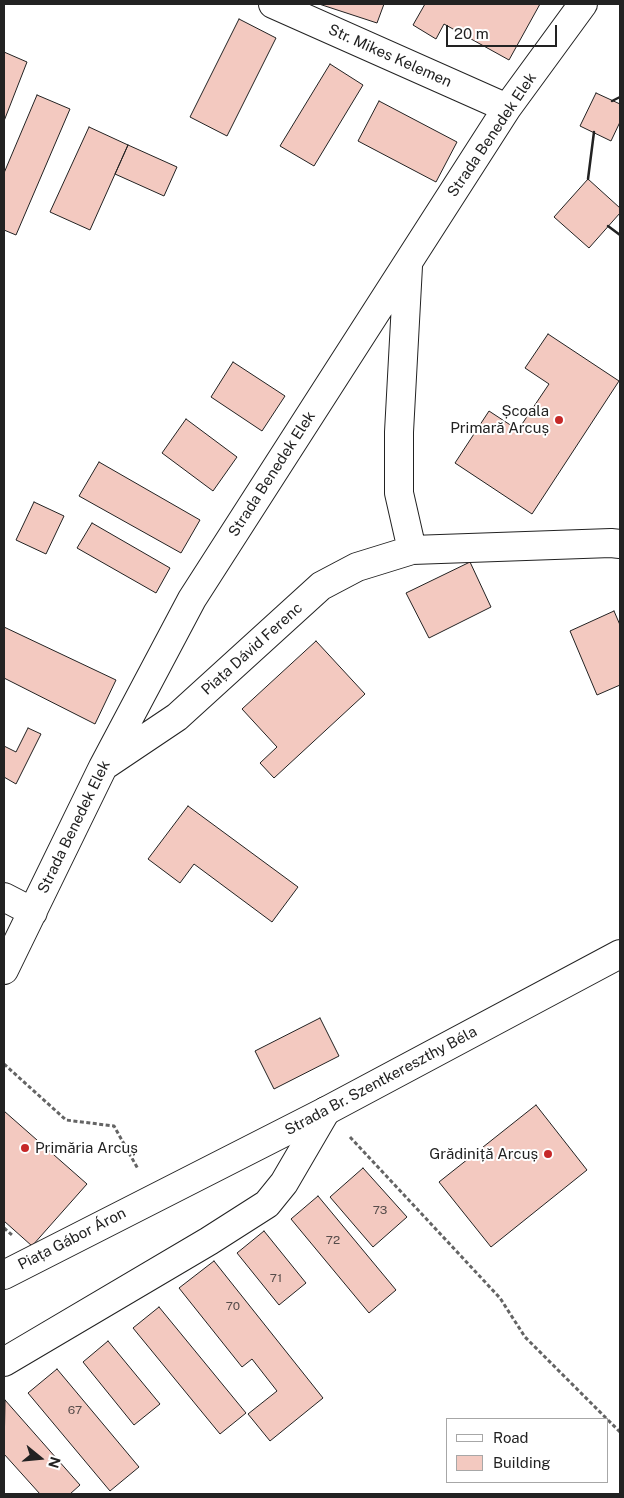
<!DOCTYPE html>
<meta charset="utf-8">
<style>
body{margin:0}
#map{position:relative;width:624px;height:1498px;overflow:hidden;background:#fff;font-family:"Public Sans",sans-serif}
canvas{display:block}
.frame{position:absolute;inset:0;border:5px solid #222;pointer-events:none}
.legend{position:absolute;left:446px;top:1418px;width:162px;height:65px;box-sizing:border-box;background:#fff;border:1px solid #a7a7a7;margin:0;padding:6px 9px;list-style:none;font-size:15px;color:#222}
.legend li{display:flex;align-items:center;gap:10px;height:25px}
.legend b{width:25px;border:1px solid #a7a7a7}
.north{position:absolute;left:15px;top:1433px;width:50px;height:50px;-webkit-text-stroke:4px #fff;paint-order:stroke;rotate:107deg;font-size:14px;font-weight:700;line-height:20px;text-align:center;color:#222}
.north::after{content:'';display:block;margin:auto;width:18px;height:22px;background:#222;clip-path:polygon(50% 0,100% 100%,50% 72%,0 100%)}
.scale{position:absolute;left:446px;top:25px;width:111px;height:22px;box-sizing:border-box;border:2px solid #222;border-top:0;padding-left:6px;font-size:15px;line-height:18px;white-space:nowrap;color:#222;-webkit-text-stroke:4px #fff;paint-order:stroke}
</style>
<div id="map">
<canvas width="624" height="1498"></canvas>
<div class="frame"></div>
<ul class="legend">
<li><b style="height:6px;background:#fff"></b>Road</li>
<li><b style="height:14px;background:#f3c9c0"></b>Building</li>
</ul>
<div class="north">N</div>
<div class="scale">20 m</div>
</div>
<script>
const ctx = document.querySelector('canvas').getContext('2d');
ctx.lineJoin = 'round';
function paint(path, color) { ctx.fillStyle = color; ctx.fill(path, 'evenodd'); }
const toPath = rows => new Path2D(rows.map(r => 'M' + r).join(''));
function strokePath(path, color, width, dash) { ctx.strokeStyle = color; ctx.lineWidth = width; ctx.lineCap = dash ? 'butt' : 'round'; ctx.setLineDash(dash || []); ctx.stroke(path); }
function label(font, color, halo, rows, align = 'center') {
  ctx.font = font + ' "Public Sans",sans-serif'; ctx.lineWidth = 4; ctx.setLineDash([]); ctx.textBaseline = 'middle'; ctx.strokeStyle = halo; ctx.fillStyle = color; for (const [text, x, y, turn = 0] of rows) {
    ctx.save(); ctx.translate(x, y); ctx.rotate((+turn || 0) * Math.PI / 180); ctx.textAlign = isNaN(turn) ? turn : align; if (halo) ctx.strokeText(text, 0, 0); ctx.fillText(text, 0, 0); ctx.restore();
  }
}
const building = toPath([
 [319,4,384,4,377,23,319,4],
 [425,4,540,4,509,60,444,24,436,39,413,25,425,4],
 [239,19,276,38,227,136,190,117,239,19],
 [4,52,27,62,4,121,4,52],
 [330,64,363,85,314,166,280,146,330,64],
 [596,93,620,104,620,122,611,141,580,126,596,93],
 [37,95,70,109,16,235,4,230,4,173,37,95],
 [379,101,457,142,436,182,358,141,379,101],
 [89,127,128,145,90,230,50,212,89,127],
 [128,145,177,167,164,196,115,174,128,145],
 [588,179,620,208,620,213,589,248,554,217,588,179],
 [548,334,619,381,532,514,455,463,489,411,518,430,549,384,525,368,548,334],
 [233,362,285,396,262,431,211,397,233,362],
 [186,419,237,457,213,491,162,453,186,419],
 [99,462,200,520,181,553,79,496,99,462],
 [34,502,64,516,46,554,16,540,34,502],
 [92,523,170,568,156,593,77,548,92,523],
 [470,562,491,607,429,638,406,593,470,562],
 [614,611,620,625,620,685,597,695,570,631,614,611],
 [4,627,116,680,95,724,4,678,4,627],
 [316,641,365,694,274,778,260,763,277,747,242,709,316,641],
 [28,728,41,734,16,784,4,777,4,746,16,752,28,728],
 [188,806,298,887,272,922,194,864,180,883,148,859,188,806],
 [320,1018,339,1056,274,1089,255,1051,320,1018],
 [536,1105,587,1170,491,1247,439,1182,536,1105],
 [4,1111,87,1184,32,1246,4,1221,4,1111],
 [363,1168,407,1217,373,1247,330,1197,363,1168],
 [318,1196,396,1290,369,1313,291,1219,318,1196],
 [264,1231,306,1283,279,1305,237,1253,264,1231],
 [214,1261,323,1398,270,1441,248,1414,277,1391,252,1359,242,1367,179,1288,214,1261],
 [159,1307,246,1413,220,1434,133,1328,159,1307],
 [108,1341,160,1404,134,1425,83,1362,108,1341],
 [57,1369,139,1467,110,1491,28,1393,57,1369],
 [5,1400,80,1485,70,1494,40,1494,4,1454,5,1400]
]);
paint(building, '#f3c9c0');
strokePath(building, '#222', 1);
const street = toPath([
 [273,4,507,108],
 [408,266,399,432,399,493,412,550],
 [107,764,177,717,321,586,357,567,412,550,611,543,620,544],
 [4,897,33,912],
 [4,970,103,767,192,599,507,108,583,4],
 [4,1362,209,1241,267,1204,284,1183,326,1111]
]);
const secondary = toPath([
 [4,1275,326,1111,620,954]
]);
strokePath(street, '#222', 30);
strokePath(secondary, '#222', 30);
strokePath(toPath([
 [4,1064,66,1120,114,1126,138,1169],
 [350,1137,500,1298,525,1337,607,1419],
 [4,1228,12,1235],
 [608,1420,620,1432]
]), '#646464', 3, [4, 2.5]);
strokePath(street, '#fff', 28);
strokePath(secondary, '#fff', 28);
strokePath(toPath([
 [612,101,620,97],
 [588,179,594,132],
 [608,226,620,235]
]), '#222', 2.5);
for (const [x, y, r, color] of [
 [559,420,5,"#c62828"],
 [25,1148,5,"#c62828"],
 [548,1154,5,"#c62828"]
]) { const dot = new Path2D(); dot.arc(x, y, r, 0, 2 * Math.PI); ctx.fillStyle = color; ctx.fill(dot); strokePath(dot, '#fff', 2); }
label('12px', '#564c4a', null, [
 ["73",380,1210],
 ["72",333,1240],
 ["71",276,1278],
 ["70",233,1306],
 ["67",75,1410]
]);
label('15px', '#222', '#fff', [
 ["Str. Mikes Kelemen",390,56,24],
 ["Strada Benedek Elek",492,135,-56],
 ["Strada Benedek Elek",272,474,-57],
 ["Piața Dávid Ferenc",252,649,-42],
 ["Strada Benedek Elek",74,827,-64],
 ["Strada Br. Szentkereszthy Béla",381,1081,-28],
 ["Piața Gábor Áron",72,1239,-27]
]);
label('15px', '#222', '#fff', [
 ["Școala",549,411],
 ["Primară Arcuș",549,428],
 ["Primăria Arcuș",35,1148,"left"],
 ["Grădiniță Arcuș",538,1154]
], 'right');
</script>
